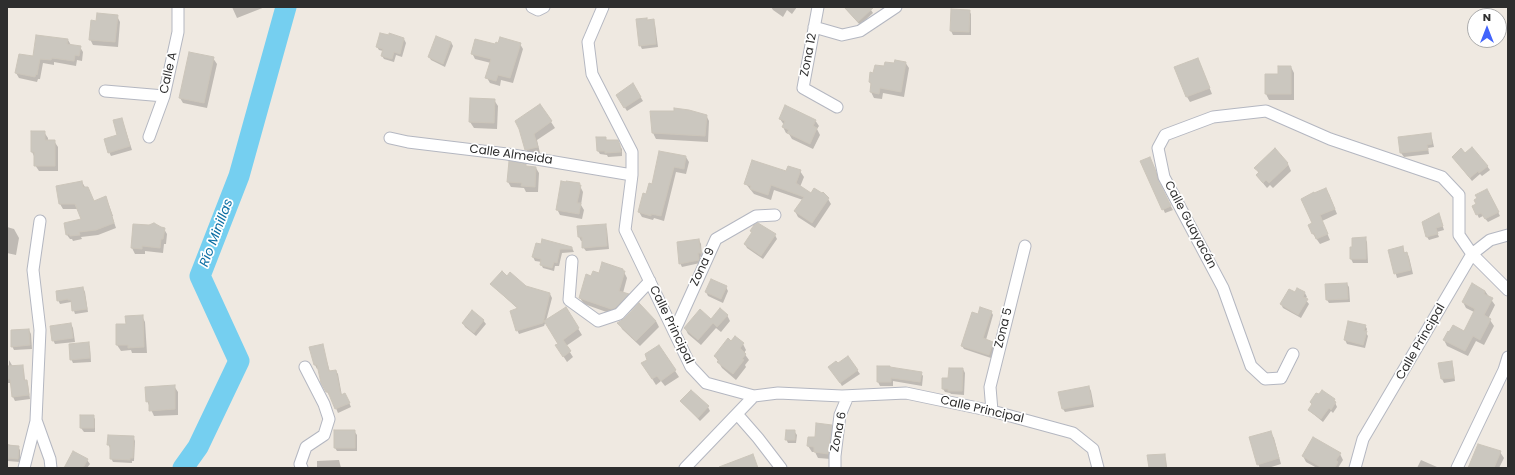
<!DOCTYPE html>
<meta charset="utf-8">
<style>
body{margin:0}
#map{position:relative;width:1515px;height:475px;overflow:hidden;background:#efe9e1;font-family:Poppins,sans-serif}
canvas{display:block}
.frame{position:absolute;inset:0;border:8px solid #2e2e2e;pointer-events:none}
.north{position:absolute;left:1467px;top:8px;width:40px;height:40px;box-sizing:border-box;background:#fff;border:1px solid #ababab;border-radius:50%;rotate:0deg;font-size:11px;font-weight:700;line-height:16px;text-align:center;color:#2e2e2e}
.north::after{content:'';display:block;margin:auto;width:14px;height:18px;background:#4264fb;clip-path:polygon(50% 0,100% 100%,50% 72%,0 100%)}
</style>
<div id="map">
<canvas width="1515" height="475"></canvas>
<div class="frame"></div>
<div class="north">N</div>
</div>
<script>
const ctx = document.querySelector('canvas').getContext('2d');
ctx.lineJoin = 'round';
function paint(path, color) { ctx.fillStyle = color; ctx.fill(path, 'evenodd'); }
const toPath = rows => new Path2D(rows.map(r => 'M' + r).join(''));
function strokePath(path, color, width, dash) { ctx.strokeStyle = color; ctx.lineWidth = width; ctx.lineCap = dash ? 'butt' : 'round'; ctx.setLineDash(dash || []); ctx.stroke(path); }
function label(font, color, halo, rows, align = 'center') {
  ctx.font = font + ' Poppins,sans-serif'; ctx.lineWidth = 3.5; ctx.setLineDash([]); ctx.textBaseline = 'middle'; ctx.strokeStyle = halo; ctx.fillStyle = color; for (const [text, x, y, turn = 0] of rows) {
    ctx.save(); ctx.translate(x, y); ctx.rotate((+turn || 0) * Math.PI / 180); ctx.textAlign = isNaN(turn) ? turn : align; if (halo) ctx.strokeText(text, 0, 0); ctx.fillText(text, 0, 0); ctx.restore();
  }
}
paint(toPath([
 [232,7,265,7,237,18],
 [771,7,797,7,792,14,787,10,783,17,773,10],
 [844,7,869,7,873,13,860,25],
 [969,11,971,14,971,35,953,35,951,31],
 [117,16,120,22,118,47,93,45,90,39,97,22],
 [653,20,655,24,658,47,642,49,640,45,647,21],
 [404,39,406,43,402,57,396,55,394,62,384,59,382,56,383,51,379,50,377,47],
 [68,40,71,45,80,47,83,52,82,61,77,60,76,66,54,62,54,65,43,63,40,79,38,79,37,82,19,78,16,73,34,58],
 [451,42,453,46,445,67,431,60,429,57],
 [520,44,523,49,513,83,501,80,500,86,490,83,487,78,491,63,475,59,472,53,496,45],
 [213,58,217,64,207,108,183,103,180,98],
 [1198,59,1212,94,1190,102,1187,97],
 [905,62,909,68,904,97,883,93,882,99,874,98,871,92,872,86,870,82,874,74,885,67],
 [1291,67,1294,73,1294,100,1269,100,1266,94,1279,75],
 [633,85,643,101,627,111,617,95],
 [494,100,498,106,497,129,474,128,470,122],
 [540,105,555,128,537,140,540,153,529,155,526,149],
 [706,115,709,121,708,142,656,139,653,133],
 [122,119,132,150,111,156,109,152,118,136],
 [780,119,815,120,819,126,817,129,820,135,813,149,792,139,789,134,786,133,783,127,784,125],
 [32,132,44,132,48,138,48,141,54,141,58,147,58,171,39,171,35,165,35,158,32,152],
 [1430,134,1432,138,1434,147,1428,148,1429,154,1404,157,1401,153,1400,138],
 [605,138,607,141,617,141,622,149,622,156,608,157,607,155,600,154,598,151],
 [1275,150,1288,164,1291,171,1273,188,1270,185,1267,188,1257,176,1259,174,1256,168],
 [1465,154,1487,166,1490,170,1482,176,1480,174,1472,181,1455,160],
 [686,157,689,162,686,174,676,172,664,221,654,218,653,220,642,217,639,212,652,185],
 [1141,161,1151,161,1157,174,1159,185,1173,210,1165,213],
 [527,167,536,168,539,173,538,192,526,192,524,188,511,187,508,182],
 [800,171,804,177,800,187,811,195,828,199,831,204,815,228,798,217,795,211,803,200,774,190,771,200,754,194,746,184,786,172],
 [82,182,94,202,106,197,113,216,112,216,116,228,98,235,81,237,82,239,73,241,72,239,70,239,67,235,65,224,82,220,78,209,63,209,60,204],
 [579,184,583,192,581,205,584,210,582,219,560,215,557,209],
 [1314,194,1329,194,1337,214,1322,221,1330,240,1320,244,1313,234],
 [1489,194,1500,216,1488,222,1483,216,1479,218,1477,214],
 [1439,215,1444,230,1437,232,1439,237,1429,240,1427,237],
 [605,225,607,229,609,249,586,251,583,247,583,241,581,241,579,237,578,227],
 [7,227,14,229,19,238,16,255,7,253],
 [164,229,167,234,166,244,164,244,163,253,145,251,145,254,135,254,132,248],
 [775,235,777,239,763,259,747,248,745,244],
 [1365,238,1367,242,1368,263,1353,263,1351,259,1351,248],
 [699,240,701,244,702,256,700,257,700,263,682,267,680,263],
 [536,244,572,248,574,252,562,253,559,266,555,266,554,271,543,268,541,264,542,262,535,261,533,257],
 [1402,248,1405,253,1407,253,1409,257,1413,274,1397,278,1389,251],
 [623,270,627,278,623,293,628,294,631,300,615,315,584,304,580,298,592,277],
 [507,277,525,287,550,294,552,298,546,321,566,309,582,335,566,346,573,357,567,362,560,351,559,344,546,321,544,326,519,334,517,330,518,309,494,287,491,284],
 [1347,284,1349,287,1350,302,1329,303,1327,300],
 [1472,285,1485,291,1495,305,1488,319,1490,320,1494,326,1484,345,1476,341,1468,356,1447,346,1444,340,1464,332,1474,312,1466,308,1463,302],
 [726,287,728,291,723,303,708,296,706,292],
 [83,288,85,292,88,312,75,314,71,302,60,304,58,300],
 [1295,293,1305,293,1307,297,1305,299,1309,304,1301,318,1283,308,1281,304],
 [991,311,993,315,986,340,992,342,995,346,991,358,964,349,962,346,979,315],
 [727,315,730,321,721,332,716,328,701,345,688,334,685,328],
 [142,316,145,322,147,353,132,353,131,350,121,351,117,345,127,325],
 [483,320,486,324,476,336,465,327,463,323],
 [656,321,659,327,640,346,622,329,619,323],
 [71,324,73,328,75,342,55,344,53,340],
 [1365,325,1367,329,1366,333,1368,336,1365,348,1347,344,1345,340],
 [29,330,31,334,32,349,14,350,12,346],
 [731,342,743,344,746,350,744,353,749,360,745,365,746,367,736,380,722,368,715,356],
 [88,343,90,347,91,362,73,363,71,359],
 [322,345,330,372,336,371,338,374,342,396,347,398,351,407,338,413,330,395,329,395,322,383,319,368,317,369,315,365,311,348],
 [659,346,679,377,665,386,661,381,656,385,646,369],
 [9,360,13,367,22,366,24,370,25,381,26,381,28,385,30,399,15,401,13,397,11,383,8,383,7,380,7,367,9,367],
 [1451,362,1453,366,1455,381,1444,383,1442,379],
 [838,365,857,370,860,374,842,386,832,370],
 [878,367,921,373,923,376,922,386,893,381,893,386,880,386,878,382],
 [963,369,965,373,964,395,951,394,950,393,945,392,943,389,949,379],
 [174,386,178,392,178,415,154,416,147,401],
 [1089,387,1091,391,1094,407,1065,412,1063,409],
 [1319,396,1334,400,1337,407,1333,413,1331,411,1323,422,1312,413,1309,410],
 [681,401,708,407,710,411,700,421],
 [81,416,93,416,95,419,95,432,84,432,81,428],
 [831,426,834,431,831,459,818,458,815,452,812,452,808,446],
 [354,431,357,435,357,451,337,451,335,448],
 [794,431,797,435,796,443,788,443,786,439],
 [1270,432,1274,438,1281,464,1268,468,1260,468,1258,464],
 [133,437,135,441,134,461,132,461,132,463,113,462,111,458,110,448,108,444],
 [7,444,18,447,20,450,20,462,7,461],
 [1500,452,1504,458,1499,468,1469,468],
 [1340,454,1343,460,1338,468,1317,468,1306,462,1303,456],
 [1164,455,1166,459,1167,468,1149,468],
 [87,460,90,464,87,468,65,468],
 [339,460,341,468,317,468,317,461],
 [1421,460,1437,467,1437,468,1417,468]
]), '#0003');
strokePath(toPath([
 [183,468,198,447,239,361,200,276,239,176,286,7]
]), '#75cff0', 21);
const building = toPath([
 [844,7,874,7,858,22,844,7],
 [951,9,970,10,969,32,950,31,951,9],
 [97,13,118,15,115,42,89,40,91,20,96,21,97,13],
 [647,18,647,20,654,19,656,44,639,46,636,19,647,18],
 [380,33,389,35,389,33,404,38,400,54,394,52,392,59,381,56,383,49,376,47,380,33],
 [36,35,68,39,67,44,81,46,79,56,75,55,74,61,52,58,51,60,40,59,37,75,36,74,35,77,15,73,19,54,33,56,36,35],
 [436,36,451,42,443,64,428,57,436,36],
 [500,37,521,43,510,78,498,75,496,81,485,78,491,59,471,54,475,39,495,44,496,42,498,43,500,37],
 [189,52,214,57,204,103,179,98,189,52],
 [1198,58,1210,88,1186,97,1174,67,1198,58],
 [895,60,906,62,901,92,880,88,879,94,870,92,871,83,869,82,870,72,873,73,875,65,884,66,885,62,894,63,895,60],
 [1278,66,1291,66,1291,94,1265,94,1265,74,1278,74,1278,66],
 [633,83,641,97,624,108,616,95,633,83],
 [470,98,495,99,494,123,469,122,470,98],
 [540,104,552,121,534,134,538,147,525,150,519,129,515,121,540,104],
 [785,105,816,120,813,126,817,128,810,144,787,133,789,130,782,127,785,121,779,119,785,105],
 [674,108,689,110,707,115,705,136,652,133,650,111,674,111,674,108],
 [122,118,130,146,108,153,104,139,117,135,113,120,122,118],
 [31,131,45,131,45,140,55,140,55,166,34,166,34,152,31,152,31,131],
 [1431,133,1432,144,1427,145,1428,150,1400,153,1398,137,1431,133],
 [596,137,606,137,606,140,618,140,620,145,621,152,605,153,605,151,597,151,596,137],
 [1472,147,1488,166,1479,173,1478,171,1470,178,1452,157,1461,148,1465,153,1472,147],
 [1275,148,1288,163,1287,164,1288,165,1269,183,1266,180,1263,183,1256,175,1259,172,1254,168,1275,148],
 [659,151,686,156,684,169,674,167,661,216,651,214,651,216,638,212,643,193,646,194,649,183,652,184,659,151],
 [1150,157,1155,169,1158,180,1171,206,1162,210,1140,161,1150,157],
 [752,160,786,171,788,166,801,170,796,183,811,193,814,188,822,193,823,192,829,198,812,223,794,211,804,197,771,185,768,195,750,189,751,186,744,184,752,160],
 [509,161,526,164,526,166,536,167,535,187,521,186,522,183,507,182,509,161],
 [82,181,83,187,88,187,94,201,106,196,114,223,96,230,79,232,80,235,70,236,69,234,66,235,64,223,81,219,75,204,59,204,56,186,82,181],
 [561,181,566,182,566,181,580,183,579,185,581,185,577,203,581,203,579,214,556,210,561,181],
 [1326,188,1335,209,1320,215,1328,234,1316,239,1314,233,1312,234,1308,225,1312,223,1301,199,1314,192,1314,193,1326,188],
 [1487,189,1499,212,1485,219,1481,213,1476,215,1472,206,1476,204,1474,200,1477,198,1475,195,1487,189],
 [1439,213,1443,226,1436,228,1438,234,1426,237,1422,222,1439,213],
 [154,223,161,227,165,228,163,239,161,239,160,248,142,246,142,249,131,248,133,224,149,225,154,223],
 [758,223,776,234,761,256,744,244,752,232,750,231,754,225,758,223],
 [606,224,607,246,582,248,582,237,578,237,577,226,606,224],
 [1366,237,1366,259,1350,259,1350,247,1352,247,1352,238,1366,237],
 [542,239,572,247,572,249,560,249,557,263,554,262,552,268,540,265,541,259,532,257,536,243,541,244,542,239],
 [699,239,701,253,698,253,699,260,679,264,677,242,699,239],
 [1403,246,1404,253,1407,252,1411,270,1394,274,1388,250,1403,246],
 [602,262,623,269,623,271,625,271,619,291,629,294,615,308,611,309,579,298,586,274,591,276,593,271,599,273,602,262],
 [502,271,507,276,510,272,526,286,550,293,543,323,516,331,510,311,518,308,490,284,502,271],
 [711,279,727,286,721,299,705,292,711,279],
 [1347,283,1348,299,1326,300,1325,284,1347,283],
 [1472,283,1485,291,1484,294,1493,298,1484,315,1491,319,1480,340,1473,336,1465,351,1443,340,1448,331,1449,332,1453,325,1464,331,1475,309,1462,302,1472,283],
 [83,287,87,309,72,311,71,300,68,300,68,299,57,301,56,291,83,287],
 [1297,288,1305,292,1303,297,1308,299,1298,315,1280,304,1289,289,1295,292,1297,288],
 [639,303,656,321,636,341,617,323,624,319,639,303],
 [566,307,579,328,563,340,571,351,563,357,555,345,558,344,544,321,566,307],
 [980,307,992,311,983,338,993,342,989,355,961,346,972,312,978,314,980,307],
 [720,308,728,315,717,327,713,323,698,340,684,328,700,309,711,319,720,308],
 [472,310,484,320,474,333,462,323,472,310],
 [143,315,144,347,128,348,128,345,116,345,116,324,126,324,125,316,143,315],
 [1348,321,1366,325,1364,331,1367,331,1363,345,1344,340,1348,321],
 [71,323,73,338,52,341,50,326,71,323],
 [29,329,30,345,11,347,11,330,29,329],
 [735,336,744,343,740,348,746,354,742,359,744,360,733,374,717,362,719,360,714,356,728,338,731,341,735,336],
 [89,342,90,358,70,360,69,344,89,342],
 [323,344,329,371,336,370,341,395,345,393,350,403,335,409,328,392,326,392,321,383,317,365,314,365,309,347,323,344],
 [659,345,676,370,661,381,657,376,652,379,641,363,647,360,645,354,659,345],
 [848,356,858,370,840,383,828,367,836,361,838,363,848,356],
 [1452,361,1454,378,1441,379,1438,363,1452,361],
 [23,365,24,380,27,380,29,395,12,397,10,379,7,379,7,366,23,365],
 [877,366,890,366,890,367,922,372,920,382,891,378,891,382,877,382,877,366],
 [949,368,963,368,962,391,948,391,948,389,942,389,942,378,948,378,949,368],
 [175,385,175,409,149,411,149,401,146,402,145,387,175,385],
 [1089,386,1092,404,1062,409,1058,392,1089,386],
 [691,390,709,406,698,418,680,401,691,390],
 [1322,390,1335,399,1334,401,1336,402,1331,410,1329,408,1321,419,1308,410,1312,404,1310,402,1316,393,1319,394,1322,390],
 [80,415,94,415,94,428,80,428,80,415],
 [816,423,832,425,828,454,814,452,814,447,807,446,808,437,815,437,816,423],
 [334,430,355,430,355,448,334,448,334,430],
 [786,430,795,430,795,440,785,440,786,430],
 [1271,431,1279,458,1257,465,1249,437,1271,431],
 [108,435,134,436,133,458,130,458,130,460,110,459,110,445,107,445,108,435],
 [1313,437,1341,453,1336,460,1338,462,1335,468,1322,468,1302,456,1313,437],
 [1478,444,1501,451,1494,468,1468,468,1478,444],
 [7,445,19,446,18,459,7,458,7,445],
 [73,451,88,459,83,468,64,468,73,451],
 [753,454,758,468,720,468,719,467,753,454],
 [1165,454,1166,468,1149,468,1147,455,1165,454]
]);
paint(building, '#cbc7bf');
strokePath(building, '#cbc5ba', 1);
const minor = toPath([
 [532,7,538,10,544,7],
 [603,7,588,42,592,74,632,152,632,175,625,230,691,367,706,383,754,396,778,393,842,396,906,393,992,411,1073,433,1093,449,1098,468],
 [818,7,803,88,837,107],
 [814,27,842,35,860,31,896,7],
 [105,91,164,96],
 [149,137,164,96,178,32,178,7],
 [390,138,408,142,507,154,632,175],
 [40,221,33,270,40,330,36,420,50,459,51,468],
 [572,261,569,300,598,321,619,314,650,281],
 [674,332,716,239,756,216,775,215],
 [1293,354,1281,378,1265,379,1251,366,1223,288,1164,177,1158,148,1165,135,1213,117,1266,111,1330,139,1442,177,1459,195,1459,235,1472,254,1508,290],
 [992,411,990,387,1025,246],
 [737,414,758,438,781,468],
 [24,468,36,421],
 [302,468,300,464,306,447,324,435,329,419,324,404,305,367],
 [685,468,754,396],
 [835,468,835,456,840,415,848,396],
 [1355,468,1363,439,1472,254,1490,240,1508,235],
 [1457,468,1504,370,1508,357]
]);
strokePath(minor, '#b4b7c1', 13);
strokePath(minor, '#fff', 11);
label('12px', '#2e2e2e', '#fff', [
 ["Zona 12",809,55,-79],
 ["Calle A",169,73,-77],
 ["Calle Almeida",511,155,8],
 ["Calle Guayacán",1190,225,62],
 ["Zona 9",703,267,-65],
 ["Calle Principal",671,325,64],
 ["Zona 5",1004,328,-76],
 ["Calle Principal",1421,342,-60],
 ["Calle Principal",982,410,13],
 ["Zona 6",839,432,-79]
]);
label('italic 13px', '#0d6fa3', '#fff', [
 ["Río Minillas",217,233,-69]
]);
</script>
